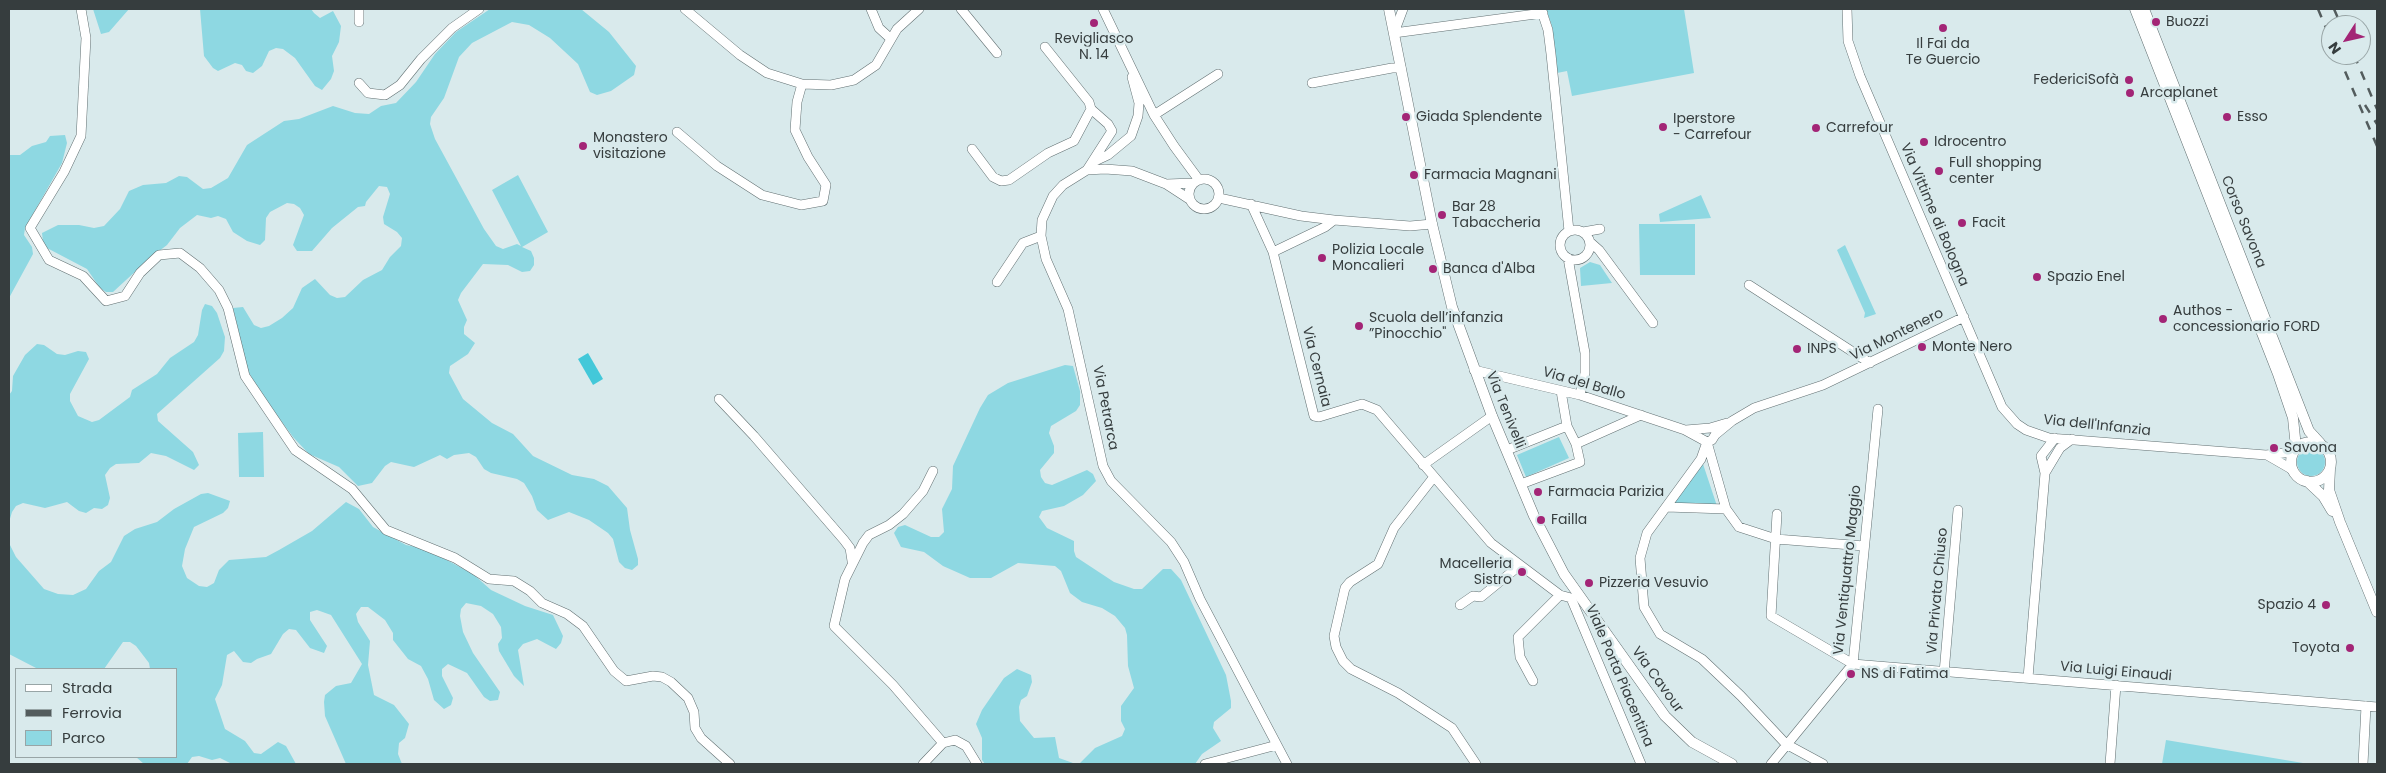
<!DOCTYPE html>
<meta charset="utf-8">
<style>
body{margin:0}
#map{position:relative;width:2386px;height:773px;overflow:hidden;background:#d9eaec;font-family:Poppins,sans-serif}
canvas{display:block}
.frame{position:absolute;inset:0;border:10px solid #363d3e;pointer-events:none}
.legend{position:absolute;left:15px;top:668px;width:162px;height:90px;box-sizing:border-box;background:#d9eaec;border:1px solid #98a5a6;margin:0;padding:6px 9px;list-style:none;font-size:15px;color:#363d3e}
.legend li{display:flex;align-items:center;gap:10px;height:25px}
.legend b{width:25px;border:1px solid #98a5a6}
.north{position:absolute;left:2321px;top:15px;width:50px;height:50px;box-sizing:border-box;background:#d9eaec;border:1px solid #98a5a6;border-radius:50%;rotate:235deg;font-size:14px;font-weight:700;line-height:20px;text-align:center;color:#363d3e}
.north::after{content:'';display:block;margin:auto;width:18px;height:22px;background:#a32576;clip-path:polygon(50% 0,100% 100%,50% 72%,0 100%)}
</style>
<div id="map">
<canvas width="2386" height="773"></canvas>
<div class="frame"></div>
<ul class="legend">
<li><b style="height:6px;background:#fff"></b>Strada</li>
<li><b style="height:6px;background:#535c5d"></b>Ferrovia</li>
<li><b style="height:14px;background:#8ed8e2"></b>Parco</li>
</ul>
<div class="north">N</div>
</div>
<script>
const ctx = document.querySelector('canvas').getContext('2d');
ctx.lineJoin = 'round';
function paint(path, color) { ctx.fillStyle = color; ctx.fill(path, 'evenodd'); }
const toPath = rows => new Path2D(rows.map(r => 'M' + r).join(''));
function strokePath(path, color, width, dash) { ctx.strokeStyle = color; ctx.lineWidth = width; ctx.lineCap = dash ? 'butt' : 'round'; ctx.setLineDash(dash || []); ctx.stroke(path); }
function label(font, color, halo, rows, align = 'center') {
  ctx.font = font + ' Poppins,sans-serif'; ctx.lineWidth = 5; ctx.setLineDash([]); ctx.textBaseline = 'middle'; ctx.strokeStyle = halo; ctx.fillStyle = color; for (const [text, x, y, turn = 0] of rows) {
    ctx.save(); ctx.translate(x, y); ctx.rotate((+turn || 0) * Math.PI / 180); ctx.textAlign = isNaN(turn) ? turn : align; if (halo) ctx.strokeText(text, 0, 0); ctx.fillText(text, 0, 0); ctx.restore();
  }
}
paint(toPath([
 [93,9,129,9,109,32,101,34],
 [200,9,311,9,314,13,320,18,333,11,341,26,339,42,332,56,334,71,331,79,322,90,315,86,295,58,283,49,276,48,269,51,262,66,253,73,246,71,242,65,235,63,218,71,213,68,204,56],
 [490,9,581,9,609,32,636,66,634,75,611,91,597,95,590,92,578,64,550,38,529,25,512,22,472,43,459,57,444,98,431,117,430,124,435,139,484,229,496,246,503,249,517,244,521,246,492,190,518,175,548,232,522,247,531,251,534,258,534,265,530,271,522,272,508,265,483,264,461,293,458,300,467,320,464,327,464,334,475,343,468,354,450,366,449,373,463,399,492,423,513,434,533,456,572,475,594,479,608,486,627,508,630,530,638,559,638,565,632,570,625,568,619,562,613,539,608,533,589,520,569,512,548,520,537,510,532,496,524,483,517,479,491,473,484,469,476,457,469,453,454,455,447,459,440,455,414,467,391,462,385,466,372,483,358,486,339,467,309,454,293,437,262,395,248,371,233,308,243,307,254,325,261,328,269,326,282,318,293,308,302,288,315,279,330,295,337,298,345,297,363,280,382,270,390,257,401,246,402,238,397,232,384,224,383,217,390,194,387,187,379,186,366,202,365,206,358,207,332,228,312,251,297,251,293,245,304,215,300,208,294,204,287,203,270,212,266,218,265,240,260,245,247,241,233,232,226,219,218,216,211,218,197,215,180,228,167,245,150,258,113,292,106,292,100,288,87,269,47,248,43,242,42,233,58,225,79,225,94,228,104,226,120,209,129,191,143,185,166,183,179,176,187,177,203,189,211,188,228,178,247,145,284,121,299,119,333,106,355,113,369,114,381,106,396,103,416,82,435,54,456,32],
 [1546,9,1684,9,1694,73,1572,96,1567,71,1557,73,1552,26],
 [65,135,67,143,62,163,25,228,24,235,32,247,33,254,9,298,9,155,20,155,32,146,46,142,50,136],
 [1701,195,1711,218,1660,222,1659,214],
 [1639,224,1695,224,1695,275,1640,275],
 [1845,245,1876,314,1864,318,1865,313,1837,250],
 [1590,262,1600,265,1612,283,1581,286,1580,268],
 [205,304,212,306,217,313,225,337,224,351,220,358,157,414,158,421,193,452,199,465,194,470,166,456,151,453,139,463,116,464,110,468,105,475,110,498,108,505,102,509,94,508,86,513,79,511,67,502,45,508,23,503,16,506,12,512,9,522,9,395,12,391,13,376,25,355,37,344,44,345,57,354,65,355,78,351,86,352,89,359,70,394,70,401,78,416,92,422,99,420,130,397,132,390,157,374,170,358,194,342,198,335,202,310],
 [1065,365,1073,366,1080,391,1080,405,1076,411,1051,426,1049,433,1054,446,1054,453,1040,470,1041,477,1045,483,1052,485,1087,470,1093,474,1096,481,1083,495,1064,506,1042,511,1039,517,1047,528,1074,541,1074,551,1076,557,1114,582,1134,589,1142,589,1163,569,1171,569,1181,580,1226,675,1231,701,1231,708,1214,722,1213,728,1221,741,1202,754,1195,764,985,764,982,760,982,738,976,724,982,710,1004,678,1017,669,1031,675,1032,682,1027,696,1021,700,1019,707,1020,721,1034,738,1055,737,1059,758,1073,763,1080,763,1095,748,1122,736,1125,729,1121,721,1121,706,1134,688,1128,666,1127,635,1125,628,1115,616,1102,608,1082,602,1070,593,1061,571,1055,566,1018,563,991,578,970,578,943,566,924,552,901,547,894,533,898,527,905,525,931,537,939,537,944,532,942,509,952,489,953,466,980,408,988,395,1008,383],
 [263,432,264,477,239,477,238,433],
 [1559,437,1569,458,1526,477,1517,455],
 '2297 462a14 14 0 1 1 28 0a14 14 0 1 1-28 0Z',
 [1703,464,1717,506,1671,504],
 [208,493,230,501,228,508,223,513,194,527,185,549,182,566,187,578,199,586,207,587,214,583,219,570,229,560,266,557,279,550,312,531,346,502,359,509,373,527,406,545,426,549,473,574,491,590,525,606,553,615,563,636,561,643,556,649,537,639,523,644,518,650,524,686,514,676,499,651,498,644,502,638,501,627,493,614,481,606,466,603,461,609,460,616,463,632,473,653,500,692,498,700,490,701,484,697,467,673,448,664,442,669,442,676,453,698,451,705,444,709,434,700,428,679,421,666,408,659,393,640,393,633,385,620,368,607,361,607,356,614,358,622,370,641,368,665,374,695,394,705,409,724,405,738,399,743,398,754,402,764,346,764,325,716,324,702,325,695,336,686,351,683,362,664,331,615,317,610,310,612,310,620,327,646,324,653,310,648,296,630,289,629,283,634,271,654,257,659,251,663,243,662,234,651,227,655,222,685,215,699,225,729,245,741,254,753,261,754,278,742,286,746,296,764,232,764,220,758,212,760,199,756,192,757,187,764,144,764,136,757,176,757,176,669,150,669,149,663,136,646,130,642,123,642,104,669,38,669,9,654,9,543,16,557,44,589,58,594,73,595,86,589,99,571,111,562,124,536,135,529,157,522,174,509,201,494],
 [2166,740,2303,763,2303,764,2162,764]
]), '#8ed8e2');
paint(toPath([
 [588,353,603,379,593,385,578,359]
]), '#43c8d9');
const minor = toPath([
 [81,9,86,38,81,136,64,172,30,228,49,260,83,276,106,301,125,296,140,273,159,255,180,253,200,268,219,290,228,308,245,376,295,450,352,489,386,530,455,558,489,579,514,581,530,591,542,603,567,614,583,626,614,671,626,681,653,676,662,677,671,682,688,698,694,712,695,728,701,738,730,764],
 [359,9,359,22],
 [685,9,740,55,767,73,802,84,831,85,854,80,876,65,897,29,919,9],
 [871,9,879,28,891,39],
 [961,9,997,53],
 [1103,9,1154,115,1174,146,1199,180],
 [1403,9,1394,33,1543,13],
 [1541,9,1548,30,1551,54,1569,231],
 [1847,9,1848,41,1860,76,2002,407,2017,424,2026,430,2049,438,2266,455,2293,452],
 [1045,47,1089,102,1091,109,1108,124,1112,131,1087,170],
 [359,83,368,93,385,95,400,85,421,59,452,28,479,9],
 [1312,83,1392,68,1401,68],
 [1154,115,1218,74],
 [677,132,717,166,762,195,801,205,823,201,826,185,808,157,795,130,797,102,802,84],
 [972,149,993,177,1001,181,1009,180,1048,153,1074,141,1091,109],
 [1093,162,1108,155,1131,136,1138,116,1139,103,1132,77],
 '1189 194a15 15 0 1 1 30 0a15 15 0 1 1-30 0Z',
 [1167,184,1193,183],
 [1219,198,1301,216,1334,220,1410,226,1432,224],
 [1189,199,1166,184,1132,171,1105,169,1087,170,1063,185,1053,196,1042,220,1041,236,1046,259,1068,309,1103,466,1111,481,1171,542,1184,562,1200,599,1287,764],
 [1251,204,1273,252,1314,416,1319,417,1362,404,1377,410,1491,543,1560,595,1571,598],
 '1560 245a15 15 0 1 1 30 0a15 15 0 1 1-30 0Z',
 [1583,232,1600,229],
 [1590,242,1599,250,1653,323],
 [1273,252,1325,227,1334,220],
 [1568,258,1585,353,1585,373,1580,395],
 [997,282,1023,243,1041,236],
 [1749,285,1870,363],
 [1474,370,1580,395,1685,430,1707,442],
 [1561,391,1567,426],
 [719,399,754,436,844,540,850,548,852,561],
 [1686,430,1710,428,1727,423],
 [1707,442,1701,459,1647,533,1640,558,1644,607,1660,634,1702,659,1741,696,1786,744,1823,764],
 [1707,442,1712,440,1715,435,1732,421,1754,408,1823,385,1964,317],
 [1707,442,1726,509,1739,527,1776,539,1864,546],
 [1576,444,1641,415],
 [1507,450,1567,426,1576,444,1580,462,1521,484],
 [2267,455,2293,470],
 [1423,465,1492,416],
 [933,471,923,491,903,514,889,525,869,535,863,543,845,579,834,626,893,685,943,743],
 [2045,473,2041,456,2055,438],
 [1433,478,1394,528,1378,564,1350,582,1345,588,1334,636,1336,647,1343,661,1351,669,1398,693,1452,728,1476,764],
 [1666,507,1726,509],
 [1777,514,1771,616,1853,664,2377,707],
 [1571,598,1641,764],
 [1460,605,1473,596,1481,597,1519,566],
 [1944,673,1958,510],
 [2028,678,2045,473,2060,448,2072,439],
 [1533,681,1520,657,1518,637,1560,595],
 [923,764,943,743,955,740,966,746,977,764],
 [1205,764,1277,745],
 [1771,764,1853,664,1878,409],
 [2110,764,2116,685],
 [2363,764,2366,706]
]);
const major = toPath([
 [1389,9,1432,224,1452,307,1492,416,1534,516,1564,574,1665,716,1692,742,1732,764],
 [2135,9,2278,374,2293,418,2296,448],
 [2144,9,2309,431,2320,443],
 '2291 462a20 20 0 1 1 40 0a20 20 0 1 1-40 0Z',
 [2330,469,2329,490,2340,522,2377,612],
 [2307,481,2323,496,2332,511]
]);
strokePath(minor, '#627072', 10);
strokePath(major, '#627072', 11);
strokePath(minor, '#fff', 9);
strokePath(major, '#fff', 10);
strokePath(toPath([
 [2318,9,2331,40],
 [2334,9,2341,25],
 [2338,55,2377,146],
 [2354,55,2377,109],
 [2365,105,2377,124]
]), '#535c5d', 2.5, [9, 9]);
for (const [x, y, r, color] of [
 [2156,22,5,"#a32576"],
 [1094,23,5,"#a32576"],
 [1943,28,5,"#a32576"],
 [2129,80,5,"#a32576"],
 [2130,93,5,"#a32576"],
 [1406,117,5,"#a32576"],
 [2227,117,5,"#a32576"],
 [1663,127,5,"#a32576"],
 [1816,128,5,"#a32576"],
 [1924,142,5,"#a32576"],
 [583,146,5,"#a32576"],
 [1939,171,5,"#a32576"],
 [1414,175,5,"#a32576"],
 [1442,215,5,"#a32576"],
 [1962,223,5,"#a32576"],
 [1322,258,5,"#a32576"],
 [1433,269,5,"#a32576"],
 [2037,277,5,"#a32576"],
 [2163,319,5,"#a32576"],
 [1359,326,5,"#a32576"],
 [1922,347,5,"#a32576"],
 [1797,349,5,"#a32576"],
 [2274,448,5,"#a32576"],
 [1538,492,5,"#a32576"],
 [1541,520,5,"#a32576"],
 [1522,572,5,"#a32576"],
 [1589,583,5,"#a32576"],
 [2326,605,5,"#a32576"],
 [2350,648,5,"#a32576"],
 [1851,674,5,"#a32576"]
]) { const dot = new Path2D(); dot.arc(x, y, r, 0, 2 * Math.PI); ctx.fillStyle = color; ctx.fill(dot); strokePath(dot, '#d9eaec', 2); }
label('14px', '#363d3e', '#d9eaec', [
 ["Buozzi",2166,22],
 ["Revigliasco",1094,39,"center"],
 ["N. 14",1094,55,"center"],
 ["Il Fai da",1943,44,"center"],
 ["Te Guercio",1943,60,"center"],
 ["FedericiSofà",2119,80,"right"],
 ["Arcaplanet",2140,93],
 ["Giada Splendente",1416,117],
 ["Esso",2237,117],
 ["Iperstore",1673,119],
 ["- Carrefour",1673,135],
 ["Carrefour",1826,128],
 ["Monastero",593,138],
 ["visitazione",593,154],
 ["Idrocentro",1934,142],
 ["Full shopping",1949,163],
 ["center",1949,179],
 ["Farmacia Magnani",1424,175],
 ["Bar 28",1452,207],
 ["Tabaccheria",1452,223],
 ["Facit",1972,223],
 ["Polizia Locale",1332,250],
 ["Moncalieri",1332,266],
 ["Banca d'Alba",1443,269],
 ["Spazio Enel",2047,277],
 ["Authos -",2173,311],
 ["concessionario FORD",2173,327],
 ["Scuola dell’infanzia",1369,318],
 ["”Pinocchio\"",1369,334],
 ["Monte Nero",1932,347],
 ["INPS",1807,349],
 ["Savona",2284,448],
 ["Farmacia Parizia",1548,492],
 ["Failla",1551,520],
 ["Macelleria",1512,564,"right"],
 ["Sistro",1512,580,"right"],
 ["Pizzeria Vesuvio",1599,583],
 ["Spazio 4",2316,605,"right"],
 ["Toyota",2340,648,"right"],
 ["NS di Fatima",1861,674]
], 'left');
label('14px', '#363d3e', '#d9eaec', [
 ["Via Vittime di Bologna",1934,215,67],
 ["Corso Savona",2243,222,68],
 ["Via Montenero",1897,335,-26],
 ["Via Cernaia",1316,367,76],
 ["Via del Ballo",1584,384,16],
 ["Via Petrarca",1105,408,79],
 ["Via Tenivelli",1505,410,68],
 ["Via dell'Infanzia",2097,426,6],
 ["Via Ventiquattro Maggio",1848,570,-84],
 ["Via Privata Chiuso",1938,591,-85],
 ["Via Luigi Einaudi",2116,672,5],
 ["Viale Porta Piacentina",1619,676,67],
 ["Via Cavour",1657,680,54]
]);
</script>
